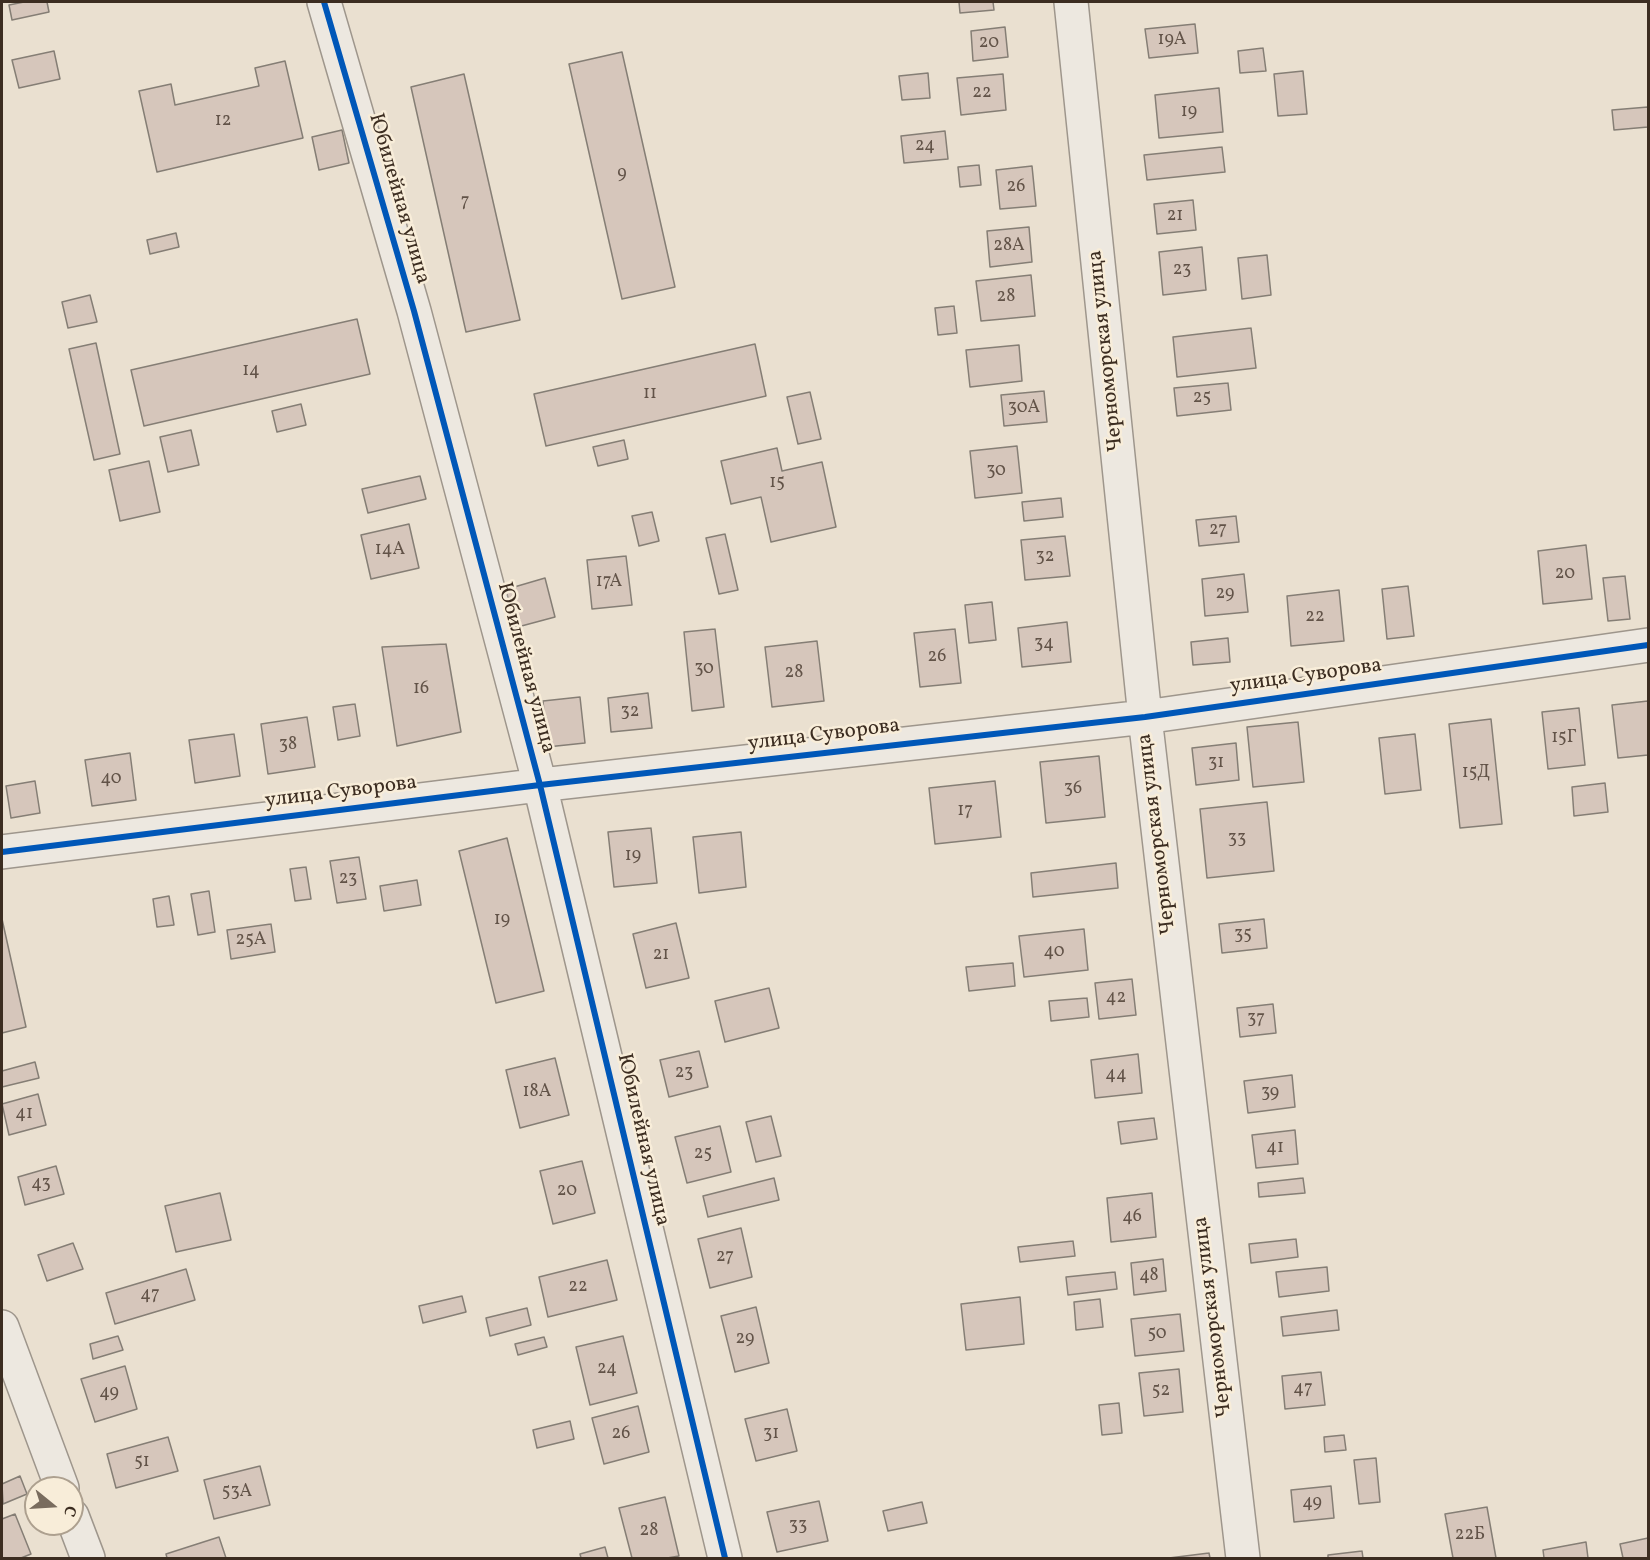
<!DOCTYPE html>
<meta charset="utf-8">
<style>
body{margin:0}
#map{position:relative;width:1650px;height:1560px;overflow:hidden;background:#eae0d0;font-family:Vollkorn,serif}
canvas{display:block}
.frame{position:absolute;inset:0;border:3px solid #3c2d21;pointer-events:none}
.north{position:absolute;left:24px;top:1476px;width:60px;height:60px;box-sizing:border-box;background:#f8edd9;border:2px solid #ada08f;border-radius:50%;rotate:108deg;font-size:16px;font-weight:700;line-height:24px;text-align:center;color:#3c2d21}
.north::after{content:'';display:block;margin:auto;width:21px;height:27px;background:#796c5e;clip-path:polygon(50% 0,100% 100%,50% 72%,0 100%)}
</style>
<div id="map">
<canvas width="1650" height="1560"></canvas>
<div class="frame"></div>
<div class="north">С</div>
</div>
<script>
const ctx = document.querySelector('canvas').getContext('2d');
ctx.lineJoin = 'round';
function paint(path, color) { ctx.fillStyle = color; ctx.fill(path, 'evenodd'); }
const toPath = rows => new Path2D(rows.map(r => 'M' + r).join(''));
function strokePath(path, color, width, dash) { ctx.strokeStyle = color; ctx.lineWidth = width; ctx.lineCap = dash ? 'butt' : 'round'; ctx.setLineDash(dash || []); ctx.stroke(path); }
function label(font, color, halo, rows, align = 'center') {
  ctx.font = font + ' Vollkorn,serif'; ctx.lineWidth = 5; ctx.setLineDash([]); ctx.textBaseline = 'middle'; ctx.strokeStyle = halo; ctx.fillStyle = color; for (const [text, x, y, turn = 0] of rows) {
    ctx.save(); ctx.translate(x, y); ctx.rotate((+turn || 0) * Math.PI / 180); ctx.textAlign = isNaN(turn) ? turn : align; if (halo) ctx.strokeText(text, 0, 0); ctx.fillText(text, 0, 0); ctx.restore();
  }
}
const building = toPath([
 [24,2,47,2,49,12,12,20,9,5,24,2],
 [959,2,993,2,994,10,960,13,959,2],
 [1195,24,1198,53,1149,58,1145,29,1195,24],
 [1005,27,1008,57,973,61,971,31,1005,27],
 [1263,48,1266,71,1240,73,1238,51,1263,48],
 [54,51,60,79,19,88,12,60,54,51],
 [622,52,675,287,622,299,569,64,622,52],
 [285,61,303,138,157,172,139,91,171,84,175,105,259,86,255,68,285,61],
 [1303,71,1307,114,1278,116,1274,74,1303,71],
 [928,73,930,98,902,100,899,76,928,73],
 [464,74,520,320,466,332,411,87,464,74],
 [1003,74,1006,110,961,115,957,78,1003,74],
 [1219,88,1223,132,1159,138,1155,95,1219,88],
 [1648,107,1648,127,1614,130,1612,110,1648,107],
 [342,130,349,163,319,170,312,137,342,130],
 [945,131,948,159,904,163,901,136,945,131],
 [1222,147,1225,172,1147,180,1144,155,1222,147],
 [979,165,981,185,960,187,958,167,979,165],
 [1032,166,1036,206,1000,209,996,170,1032,166],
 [1193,200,1196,230,1157,234,1154,204,1193,200],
 [1029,227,1032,262,990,267,987,231,1029,227],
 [176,233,179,247,150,254,147,240,176,233],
 [1202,247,1206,290,1163,295,1159,252,1202,247],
 [1267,255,1271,295,1242,299,1238,258,1267,255],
 [1031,275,1035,316,981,321,976,281,1031,275],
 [90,295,97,322,68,328,62,302,90,295],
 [954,306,957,333,938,335,935,308,954,306],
 [357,319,370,374,144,426,131,370,357,319],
 [1251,328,1256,368,1177,377,1173,337,1251,328],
 [96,343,120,454,94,460,69,349,96,343],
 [755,344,766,396,546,446,534,394,755,344],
 [1019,345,1022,381,970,387,966,350,1019,345],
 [1228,383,1231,410,1177,416,1174,388,1228,383],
 [1044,391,1047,422,1004,426,1001,395,1044,391],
 [810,392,821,439,798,444,787,397,810,392],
 [301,404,306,425,277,432,272,411,301,404],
 [191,430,199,465,168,472,160,437,191,430],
 [624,440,628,459,598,466,593,447,624,440],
 [1017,446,1022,493,975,498,970,451,1017,446],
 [777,448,782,471,822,462,836,527,771,542,761,497,731,504,721,461,777,448],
 [149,461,160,512,120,521,109,470,149,461],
 [420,476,426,499,368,513,362,489,420,476],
 [1061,498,1063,517,1024,521,1022,502,1061,498],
 [652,512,659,541,639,546,632,516,652,512],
 [1236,516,1239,542,1199,546,1196,520,1236,516],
 [409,524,419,568,371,579,361,535,409,524],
 [725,534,738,590,719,594,706,538,725,534],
 [1065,536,1070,576,1025,580,1021,540,1065,536],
 [1586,545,1592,599,1543,604,1538,551,1586,545],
 [626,556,632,605,592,609,587,560,626,556],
 [1244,574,1248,612,1205,616,1202,579,1244,574],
 [1625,576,1630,619,1608,621,1603,578,1625,576],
 [545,578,555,617,514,628,504,590,545,578],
 [1408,586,1414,636,1387,639,1382,589,1408,586],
 [1339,590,1344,641,1291,646,1287,596,1339,590],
 [992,602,996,640,969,643,965,605,992,602],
 [1067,622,1071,662,1022,667,1018,628,1067,622],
 [715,629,724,707,692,711,684,632,715,629],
 [955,629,961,683,920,687,914,633,955,629],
 [1228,638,1230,662,1193,665,1191,642,1228,638],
 [817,641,824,701,772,707,765,647,817,641],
 [446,644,461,732,397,746,382,647,446,644],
 [648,693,652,728,611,732,608,698,648,693],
 [580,697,585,743,547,747,543,701,580,697],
 [1648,701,1648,755,1618,758,1612,705,1648,701],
 [355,704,360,736,338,740,333,707,355,704],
 [1579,708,1585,765,1548,769,1542,712,1579,708],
 [307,717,315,767,268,774,261,724,307,717],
 [1491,719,1502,824,1460,828,1449,724,1491,719],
 [1298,722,1304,782,1253,787,1247,727,1298,722],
 [234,734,240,776,195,783,189,740,234,734],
 [1415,734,1421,790,1385,794,1379,738,1415,734],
 [1236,743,1239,780,1196,785,1192,748,1236,743],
 [130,753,136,800,92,806,85,760,130,753],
 [1099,756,1105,817,1046,823,1040,762,1099,756],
 [35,781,40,813,11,818,6,786,35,781],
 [995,781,1001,837,935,844,929,788,995,781],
 [1605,783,1608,812,1574,816,1572,787,1605,783],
 [1267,802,1274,871,1207,878,1200,809,1267,802],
 [651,828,657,883,614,887,608,832,651,828],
 [741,832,746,887,699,893,693,837,741,832],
 [507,838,544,991,496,1003,459,851,507,838],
 [359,857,366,899,337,903,330,861,359,857],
 [1116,863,1118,888,1033,897,1031,873,1116,863],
 [306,867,311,899,295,901,290,869,306,867],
 [417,880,421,905,384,911,380,886,417,880],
 [209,891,215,932,198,935,191,894,209,891],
 [169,896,174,925,157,927,153,899,169,896],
 [2,919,26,1027,2,1033,2,919],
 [1264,919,1267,948,1222,953,1219,924,1264,919],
 [676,923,689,978,646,988,633,934,676,923],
 [271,924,275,952,231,959,227,930,271,924],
 [1084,929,1088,970,1024,977,1019,936,1084,929],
 [1013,963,1015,986,969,991,966,967,1013,963],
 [1132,979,1136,1015,1099,1019,1095,983,1132,979],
 [769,988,779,1028,725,1042,715,1001,769,988],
 [1087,998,1089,1017,1051,1021,1049,1001,1087,998],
 [1273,1004,1276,1033,1240,1037,1237,1008,1273,1004],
 [699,1051,708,1087,669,1097,660,1060,699,1051],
 [1138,1054,1142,1093,1095,1098,1091,1060,1138,1054],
 [555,1058,569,1115,520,1128,506,1070,555,1058],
 [35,1062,39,1078,2,1087,2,1071,35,1062],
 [1292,1075,1295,1107,1248,1113,1244,1081,1292,1075],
 [38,1094,46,1125,9,1135,2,1104,38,1094],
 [771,1116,781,1156,756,1162,746,1122,771,1116],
 [1154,1118,1157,1139,1121,1144,1118,1122,1154,1118],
 [720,1126,731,1172,687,1183,675,1137,720,1126],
 [1295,1130,1298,1164,1256,1168,1252,1135,1295,1130],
 [582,1161,595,1213,553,1224,540,1171,582,1161],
 [56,1166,64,1194,25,1205,18,1177,56,1166],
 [774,1178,779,1200,708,1217,703,1196,774,1178],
 [1303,1178,1305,1193,1259,1197,1258,1183,1303,1178],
 [220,1193,231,1240,176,1252,165,1206,220,1193],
 [1152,1193,1156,1237,1111,1242,1107,1198,1152,1193],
 [741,1228,752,1277,710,1288,698,1239,741,1228],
 [1296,1239,1298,1257,1251,1263,1249,1244,1296,1239],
 [1073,1241,1075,1256,1020,1262,1018,1247,1073,1241],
 [73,1243,83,1269,47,1281,38,1255,73,1243],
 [1163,1259,1166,1291,1134,1295,1131,1263,1163,1259],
 [607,1260,617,1300,548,1317,539,1277,607,1260],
 [1327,1267,1329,1291,1279,1297,1276,1272,1327,1267],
 [186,1269,195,1300,115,1324,106,1293,186,1269],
 [1115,1272,1117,1289,1068,1295,1066,1277,1115,1272],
 [462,1296,466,1312,423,1323,419,1306,462,1296],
 [1020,1297,1024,1344,966,1350,961,1304,1020,1297],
 [1100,1299,1103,1327,1076,1330,1074,1302,1100,1299],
 [756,1307,769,1363,735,1372,721,1316,756,1307],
 [527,1308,531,1325,490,1336,486,1318,527,1308],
 [1337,1310,1339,1330,1283,1336,1281,1317,1337,1310],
 [1180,1314,1184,1351,1135,1356,1131,1319,1180,1314],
 [118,1336,123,1350,93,1359,90,1344,118,1336],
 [623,1336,637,1393,590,1405,576,1347,623,1336],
 [544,1337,547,1347,518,1355,515,1344,544,1337],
 [125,1366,137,1409,95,1422,81,1379,125,1366],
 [1179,1369,1183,1412,1144,1416,1139,1373,1179,1369],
 [1321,1372,1325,1405,1285,1409,1282,1376,1321,1372],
 [1119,1403,1122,1433,1102,1435,1099,1405,1119,1403],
 [638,1406,649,1452,604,1464,592,1418,638,1406],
 [787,1409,797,1451,756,1461,745,1419,787,1409],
 [570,1421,574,1439,537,1448,533,1430,570,1421],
 [1344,1435,1346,1450,1325,1452,1324,1437,1344,1435],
 [168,1437,178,1471,116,1488,107,1454,168,1437],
 [1376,1458,1380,1502,1359,1504,1354,1460,1376,1458],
 [260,1466,270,1505,214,1519,204,1480,260,1466],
 [20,1476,27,1494,3,1504,2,1484,20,1476],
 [1331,1486,1334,1518,1294,1522,1291,1490,1331,1486],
 [665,1497,679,1556,667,1558,632,1558,619,1508,665,1497],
 [819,1501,828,1541,777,1552,767,1512,819,1501],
 [922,1502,927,1523,888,1531,883,1511,922,1502],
 [1487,1507,1496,1558,1453,1558,1445,1514,1487,1507],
 [15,1514,31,1554,21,1558,2,1558,2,1519,15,1514],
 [219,1537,226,1558,167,1558,166,1554,219,1537],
 [1648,1538,1648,1558,1623,1558,1620,1544,1648,1538],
 [1586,1542,1588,1558,1544,1558,1543,1550,1586,1542],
 [605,1547,608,1558,581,1558,580,1554,605,1547],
 [1362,1551,1363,1558,1328,1558,1328,1555,1362,1551],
 [1209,1553,1210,1558,1169,1558,1209,1553]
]);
paint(building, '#d6c6bb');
strokePath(building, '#857e75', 1.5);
const street = toPath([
 [324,2,414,311,540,785,725,1558],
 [1071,2,1145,717,1243,1558],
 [2,852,540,785,1145,717,1648,645],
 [2,1327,62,1488],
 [72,1516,88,1558]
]);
strokePath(street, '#9e968c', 36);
strokePath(street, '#ede8e0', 33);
strokePath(toPath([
 [324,2,414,311,540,785,725,1558],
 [2,852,540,785,1145,717,1648,645]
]), '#0057b8', 6);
label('18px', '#625348', null, [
 ["19А",1172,41],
 ["20",989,44],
 ["22",982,94],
 ["19",1189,113],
 ["12",223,122],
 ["24",925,147],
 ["9",622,175],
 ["26",1016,188],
 ["7",465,203],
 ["21",1175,217],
 ["28А",1009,247],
 ["23",1182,271],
 ["28",1006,298],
 ["14",251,372],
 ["11",650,395],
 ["25",1202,399],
 ["30А",1024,409],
 ["30",996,472],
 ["15",777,484],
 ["27",1218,531],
 ["14А",390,551],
 ["32",1045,558],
 ["20",1565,575],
 ["17А",609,583],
 ["29",1225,595],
 ["22",1315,618],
 ["34",1044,645],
 ["26",937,658],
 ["30",704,670],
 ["28",794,674],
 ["16",421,690],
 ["32",630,713],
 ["15Г",1564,739],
 ["38",288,746],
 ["31",1216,764],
 ["15Д",1476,774],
 ["40",111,780],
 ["36",1073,790],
 ["17",965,812],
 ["33",1237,840],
 ["19",633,857],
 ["23",348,880],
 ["19",502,921],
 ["35",1243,936],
 ["25А",251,941],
 ["40",1054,953],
 ["21",661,956],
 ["42",1116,999],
 ["37",1256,1020],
 ["23",684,1074],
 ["44",1116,1076],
 ["18А",537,1093],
 ["39",1270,1094],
 ["41",24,1115],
 ["41",1275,1149],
 ["25",703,1155],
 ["43",41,1185],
 ["20",567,1192],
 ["46",1132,1218],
 ["27",725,1258],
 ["48",1149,1277],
 ["22",578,1288],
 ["47",150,1296],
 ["50",1157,1335],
 ["29",745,1340],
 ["24",607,1370],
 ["47",1303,1390],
 ["52",1161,1392],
 ["49",109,1394],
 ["26",621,1435],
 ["31",771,1435],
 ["51",142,1463],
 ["53А",237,1493],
 ["49",1312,1504],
 ["33",798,1527],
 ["28",649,1532],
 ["22Б",1470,1536]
]);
label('21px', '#3c2d21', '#f8edd9', [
 ["Юбилейная улица",398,199,74],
 ["Черноморская улица",1107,351,-96],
 ["Юбилейная улица",525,668,75],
 ["улица Суворова",1306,677,-8],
 ["улица Суворова",824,736,-7],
 ["улица Суворова",341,793,-7],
 ["Черноморская улица",1158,834,-97],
 ["Юбилейная улица",642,1140,77],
 ["Черноморская улица",1214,1317,-97]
]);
</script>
